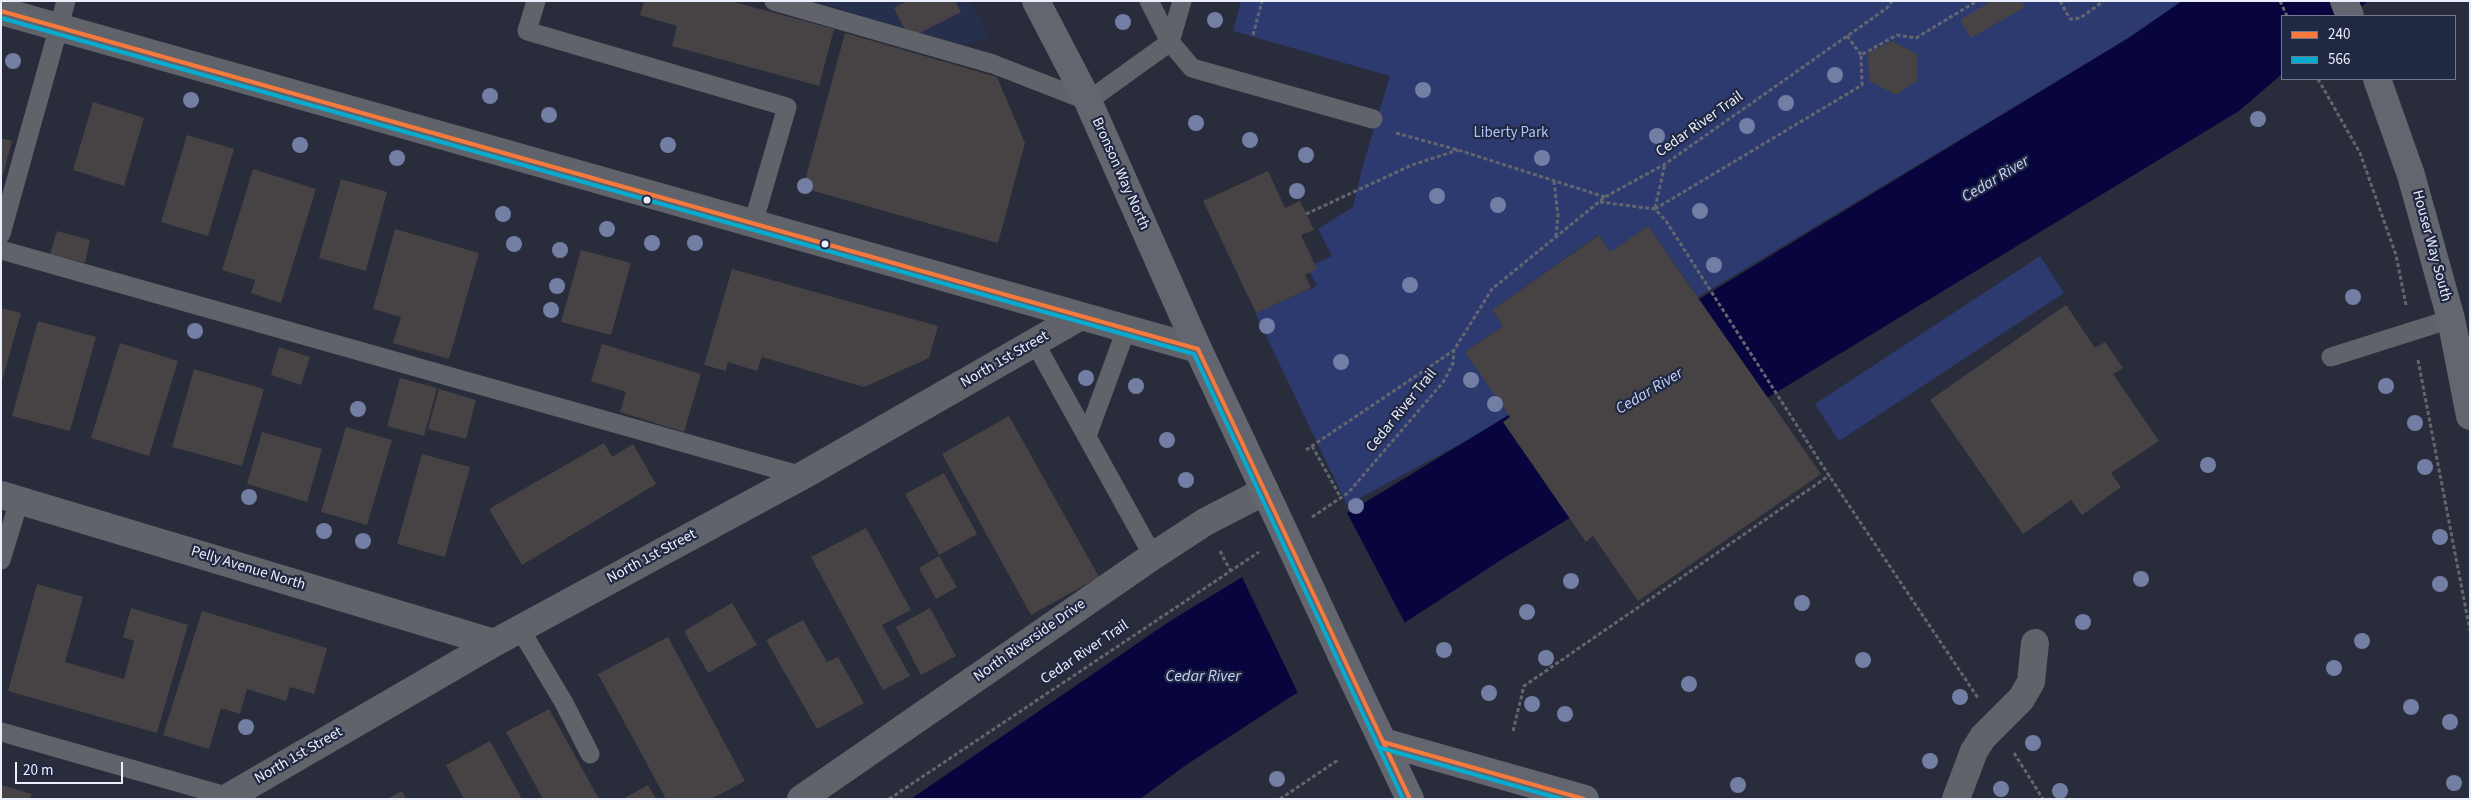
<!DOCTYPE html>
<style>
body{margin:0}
#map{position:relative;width:2471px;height:800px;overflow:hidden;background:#292c3a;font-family:"Source Sans 3",sans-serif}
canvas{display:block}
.frame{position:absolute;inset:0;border:2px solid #ebeffd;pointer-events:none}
.legend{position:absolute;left:2281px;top:15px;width:175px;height:65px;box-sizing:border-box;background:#212842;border:1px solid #72788d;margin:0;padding:6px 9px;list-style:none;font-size:15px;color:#ebeffd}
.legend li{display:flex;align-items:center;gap:10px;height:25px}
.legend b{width:25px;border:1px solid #72788d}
.scale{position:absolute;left:15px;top:762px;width:108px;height:22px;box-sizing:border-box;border:2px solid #ebeffd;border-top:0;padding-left:6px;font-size:15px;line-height:18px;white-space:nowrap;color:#ebeffd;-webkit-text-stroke:4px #212842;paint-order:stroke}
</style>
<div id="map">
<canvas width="2471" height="800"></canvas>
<div class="frame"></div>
<ul class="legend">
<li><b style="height:6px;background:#f6793e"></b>240</li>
<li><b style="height:6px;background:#06acd0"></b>566</li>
</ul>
<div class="scale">20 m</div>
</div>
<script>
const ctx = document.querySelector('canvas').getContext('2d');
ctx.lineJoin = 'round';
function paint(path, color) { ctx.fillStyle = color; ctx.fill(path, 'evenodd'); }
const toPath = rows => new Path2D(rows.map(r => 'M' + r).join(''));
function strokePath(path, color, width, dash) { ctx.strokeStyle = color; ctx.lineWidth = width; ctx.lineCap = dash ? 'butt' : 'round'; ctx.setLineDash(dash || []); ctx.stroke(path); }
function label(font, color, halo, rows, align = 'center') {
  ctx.font = font + ' "Source Sans 3",sans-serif'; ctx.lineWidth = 4.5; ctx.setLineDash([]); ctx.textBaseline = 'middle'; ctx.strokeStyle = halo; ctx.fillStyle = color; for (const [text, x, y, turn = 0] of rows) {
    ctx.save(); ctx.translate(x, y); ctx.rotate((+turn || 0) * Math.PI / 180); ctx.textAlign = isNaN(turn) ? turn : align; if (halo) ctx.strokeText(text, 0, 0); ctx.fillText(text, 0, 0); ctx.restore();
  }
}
paint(toPath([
 [812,1,971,1,989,37,964,46]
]), '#262f4c');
paint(toPath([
 [1241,1,2182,1,2130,37,1698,297,1648,226,1610,252,1598,235,1492,310,1503,326,1465,352,1510,417,1347,505,1255,313,1317,286,1307,267,1332,256,1318,229,1353,207,1363,165,1390,76,1233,31],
 [2040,256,2064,293,1839,441,1815,404]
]), '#2d3a70');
paint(toPath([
 [2182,1,2368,1,2350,16,2282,16,2282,74,2239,111,1504,558,1186,765,1140,799,911,799,1170,621,2130,37]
]), '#08043e');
paint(toPath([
 [1346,511,1406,625,1299,695,1241,575]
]), '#292c3a');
paint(toPath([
 [644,1,730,1,834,29,819,86,672,46,677,26,640,15],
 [907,1,955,1,961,12,909,38,894,8],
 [1991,1,2021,1,2025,7,1971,38,1960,20],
 [845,33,997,77,1025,143,998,243,803,188],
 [1892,41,1917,54,1917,81,1896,95,1869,81,1868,53],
 [93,102,144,118,124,186,73,170],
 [187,135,234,149,208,236,161,222],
 [1,138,12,141,2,178,1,178],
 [253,169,316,189,281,303,251,293,255,280,222,270],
 [1268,171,1285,208,1300,201,1314,230,1301,235,1317,269,1305,275,1311,288,1256,313,1203,201],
 [341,179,387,192,366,271,319,258],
 [1648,226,1821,474,1638,601,1593,536,1586,542,1503,422,1510,417,1465,352,1503,326,1492,310,1599,235,1610,252],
 [395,229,479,253,449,359,393,343,401,317,373,309],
 [57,231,90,240,85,263,50,254],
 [581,250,631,263,611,335,561,322],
 [732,269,938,326,929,358,864,387,762,357,757,371,728,362,726,371,704,365],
 [2066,305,2095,348,2105,342,2123,368,2113,374,2159,441,2111,473,2121,487,2082,515,2071,500,2023,534,1930,400],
 [1,308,21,313,2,381,1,381],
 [38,321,96,337,70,431,12,416],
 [120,343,178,361,149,456,91,438],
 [602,344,701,374,684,432,620,412,626,392,591,381],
 [279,347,310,357,301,385,271,375],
 [194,369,264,389,242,466,172,447],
 [400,378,437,388,424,436,387,426],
 [439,389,476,400,466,439,428,429],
 [1009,416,1099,577,1031,615,942,454],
 [346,427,392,440,367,525,321,512],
 [262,432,322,449,307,502,247,484],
 [604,443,612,457,633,444,656,484,522,565,489,509],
 [422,454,470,467,445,557,397,544],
 [944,473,977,534,939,555,905,494],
 [866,528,911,610,882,625,910,676,883,690,811,557],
 [939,556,957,587,936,599,919,568],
 [37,584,83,597,65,662,124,679,134,641,123,637,131,608,188,625,157,733,8,691],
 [732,603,757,645,708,673,684,631],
 [930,608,956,656,921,675,896,627],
 [202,611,327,648,314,694,290,687,286,701,247,689,240,714,221,708,209,749,163,735],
 [803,620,827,662,838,657,864,703,817,729,766,640],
 [668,637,745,781,711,799,666,799,598,674],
 [549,709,599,799,543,799,506,732],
 [490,741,522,799,464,799,446,765],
 [1,785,32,794,30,799,1,799],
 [648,785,656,799,623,799],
 [402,791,406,799,387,799]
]), '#474345');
strokePath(toPath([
 [2060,1,2070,19,2080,18,2104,1],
 [2280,1,2287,16],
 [1253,35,1262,1],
 [1847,36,1861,55],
 [2318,79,2360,153,2396,255,2406,305],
 [1396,133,1458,150,1605,197],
 [1554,181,1558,215,1556,237],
 [1600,202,1655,209,1666,221,1826,471,1978,698],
 [1655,208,1665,164],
 [1655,209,1862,85,1861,55,1897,35,1916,38,1977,1],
 [1306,214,1412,165,1458,150],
 [2418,360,2470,631],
 [1312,446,1341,498],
 [1306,450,1453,351],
 [1312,517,1348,493,1444,381,1453,363,1454,350,1492,289,1605,197,1665,164,1887,8,1892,1],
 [1220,551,1230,570],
 [1513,731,1524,686,1830,475],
 [2014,753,2043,799],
 [889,799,1259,552],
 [1280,799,1338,760]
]), '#64666e', 3, [4, 2.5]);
strokePath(toPath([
 [536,1,527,31,787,107,753,224],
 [774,1,993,64,1088,101,1170,42,1192,68,1373,119],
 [1149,1,1170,42,1182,1],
 [1,234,66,1],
 [1,250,802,476],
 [1035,343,1153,556],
 [2331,357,2451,319],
 [1087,436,1126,330],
 [1,560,19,501],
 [520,629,564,703,590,754],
 [1,732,229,797]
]), '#60636a', 19);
strokePath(toPath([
 [1,495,494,643],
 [225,799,494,643,802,476,1079,317],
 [801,799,1153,556,1205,522,1265,491],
 [1956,799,1974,751,1983,737,2021,699,2031,682,2035,643]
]), '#60636a', 28);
strokePath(toPath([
 [1,11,1198,349]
]), '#60636a', 28);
strokePath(toPath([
 [1036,1,1088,101,1198,349,1265,491],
 [2344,1,2350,16],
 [2377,79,2411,175,2451,319,2470,416],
 [1348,669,1410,799],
 [1383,742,1585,799]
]), '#63666f', 28);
strokePath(toPath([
 [1265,491,1348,669]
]), '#63666f', 28);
strokePath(toPath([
 [1,11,1198,349],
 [1198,349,1410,799],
 [1383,742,1584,799]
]), '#f6793e', 4);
strokePath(toPath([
 [1,18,1194,354,1403,799],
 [1381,748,1561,799]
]), '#06acd0', 4);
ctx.fillStyle = '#737ea5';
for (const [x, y] of [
 [1215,20],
 [1123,22],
 [13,61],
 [1835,75],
 [1423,90],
 [490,96],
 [191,100],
 [1786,103],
 [549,115],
 [2258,119],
 [1196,123],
 [1747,126],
 [1657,136],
 [1250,140],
 [300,145],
 [668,145],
 [1306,155],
 [397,158],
 [1542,158],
 [805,186],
 [1297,191],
 [1437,196],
 [1498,205],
 [1700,211],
 [503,214],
 [607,229],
 [652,243],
 [695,243],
 [514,244],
 [560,250],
 [1714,265],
 [1410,285],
 [557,286],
 [2353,297],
 [551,310],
 [1267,326],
 [195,331],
 [1341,362],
 [1086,378],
 [1471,380],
 [1136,386],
 [2386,386],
 [1495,404],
 [358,409],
 [2415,423],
 [1167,440],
 [2208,465],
 [2425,467],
 [1186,480],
 [249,497],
 [1356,506],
 [324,531],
 [2440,537],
 [363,541],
 [2141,579],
 [1571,581],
 [2440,584],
 [1802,603],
 [1527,612],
 [2083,622],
 [2362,641],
 [1444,650],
 [1546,658],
 [1863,660],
 [2334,668],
 [1689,684],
 [1489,693],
 [1960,697],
 [1532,704],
 [2411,707],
 [1565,714],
 [2450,722],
 [246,727],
 [2033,743],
 [1930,761],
 [1277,779],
 [2454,783],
 [1738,785],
 [2001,789],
 [2060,791]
]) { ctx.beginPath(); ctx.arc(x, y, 8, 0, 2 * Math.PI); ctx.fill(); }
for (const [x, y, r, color] of [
 [647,200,4.5,"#ebeffd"],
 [825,244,4.5,"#ebeffd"]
]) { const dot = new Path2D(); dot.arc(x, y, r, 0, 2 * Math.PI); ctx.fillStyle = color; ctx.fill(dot); strokePath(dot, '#212842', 2); }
label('15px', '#ebeffd', '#212842', [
 ["Cedar River Trail",1700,125,-35],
 ["Bronson Way North",1120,174,66],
 ["Houser Way South",2431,246,75],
 ["North 1st Street",1005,360,-30],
 ["Cedar River Trail",1402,411,-51],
 ["North 1st Street",652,557,-28],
 ["Pelly Avenue North",248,569,17],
 ["North Riverside Drive",1030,641,-35],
 ["Cedar River Trail",1085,653,-34],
 ["North 1st Street",299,756,-30]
]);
label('15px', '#afc2fc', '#212842', [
 ["Liberty Park",1511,134]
]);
label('italic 16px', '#c7d4fb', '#212842', [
 ["Cedar River",1996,180,-31],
 ["Cedar River",1650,392,-31],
 ["Cedar River",1203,677]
]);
</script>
